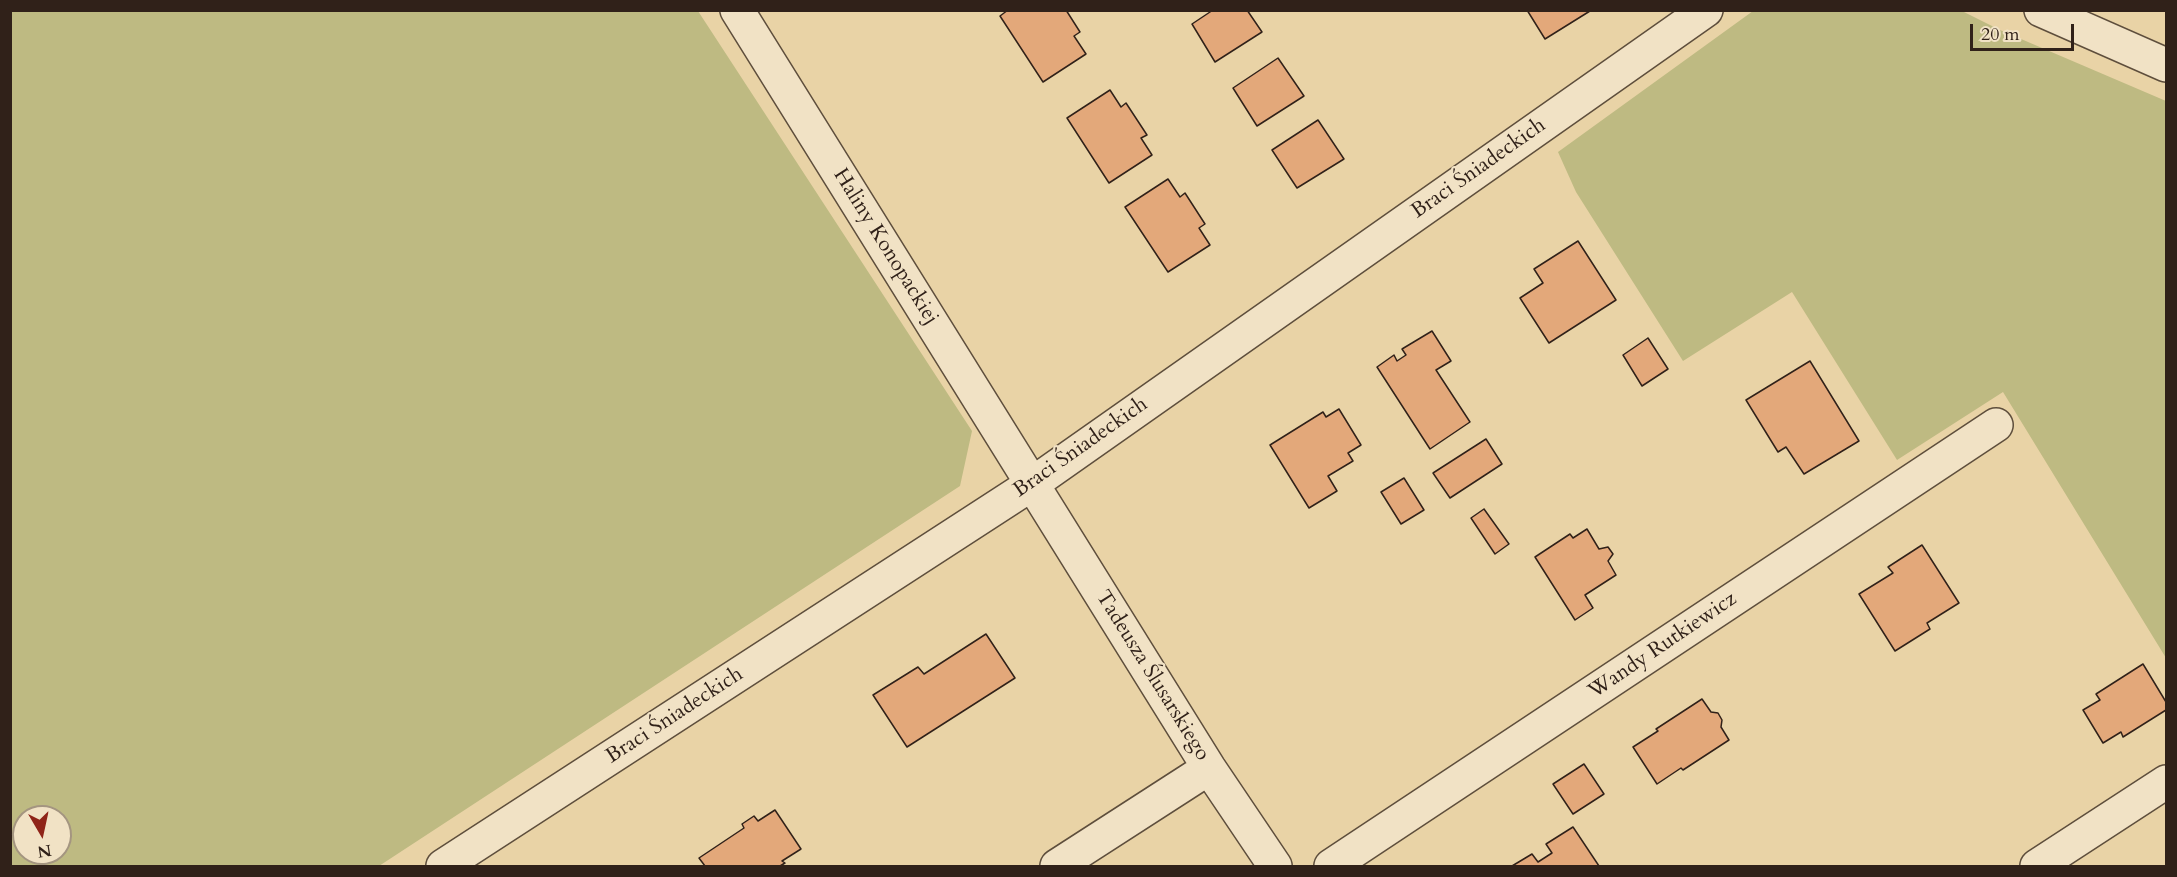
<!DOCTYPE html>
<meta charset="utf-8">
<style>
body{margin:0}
#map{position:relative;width:2177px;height:877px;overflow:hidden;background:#e9d3a6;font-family:Cardo,serif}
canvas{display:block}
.frame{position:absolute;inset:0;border:12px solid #302119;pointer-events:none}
.north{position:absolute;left:12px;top:805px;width:60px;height:60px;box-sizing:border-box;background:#f1e2c5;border:2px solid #a49580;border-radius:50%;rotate:171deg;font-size:16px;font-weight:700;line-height:24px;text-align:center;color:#302119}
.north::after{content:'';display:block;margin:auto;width:21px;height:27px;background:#8f2418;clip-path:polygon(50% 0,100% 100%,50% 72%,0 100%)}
.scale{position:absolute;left:1970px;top:24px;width:104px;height:27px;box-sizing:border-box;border:3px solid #302119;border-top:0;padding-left:8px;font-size:18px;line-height:21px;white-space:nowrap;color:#302119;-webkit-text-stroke:4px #f1e2c5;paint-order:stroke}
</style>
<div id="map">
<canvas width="2177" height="877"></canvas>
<div class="frame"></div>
<div class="north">N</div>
<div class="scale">20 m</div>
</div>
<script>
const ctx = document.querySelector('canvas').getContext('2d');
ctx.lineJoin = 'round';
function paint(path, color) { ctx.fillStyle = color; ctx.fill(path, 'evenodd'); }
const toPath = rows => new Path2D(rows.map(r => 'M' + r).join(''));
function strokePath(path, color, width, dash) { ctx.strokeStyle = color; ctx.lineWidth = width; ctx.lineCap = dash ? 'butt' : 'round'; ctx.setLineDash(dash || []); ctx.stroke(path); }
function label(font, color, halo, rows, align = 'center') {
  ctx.font = font + ' Cardo,serif'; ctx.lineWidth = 4.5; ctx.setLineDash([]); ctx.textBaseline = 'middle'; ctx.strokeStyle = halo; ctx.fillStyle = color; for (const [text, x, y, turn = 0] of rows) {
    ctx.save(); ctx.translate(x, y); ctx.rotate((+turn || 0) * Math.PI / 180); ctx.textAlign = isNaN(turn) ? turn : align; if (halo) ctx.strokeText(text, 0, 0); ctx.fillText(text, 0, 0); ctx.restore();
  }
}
paint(toPath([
 [10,11,698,11,972,431,960,486,379,866,11,866],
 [24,817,60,817,60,853,24,853],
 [1753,11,1962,11,2000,30,2166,101,2166,658,2003,392,1897,460,1792,292,1683,361,1576,192,1558,152]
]), '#beba82');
const building = toPath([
 [1008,10,1066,10,1080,32,1074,36,1086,54,1043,82,1000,16,1008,10],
 [1213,10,1247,10,1262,32,1215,62,1192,24,1213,10],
 [1527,10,1589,10,1590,11,1545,39,1527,10],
 [1278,58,1304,96,1257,126,1233,88,1278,58],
 [1110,90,1121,107,1126,103,1147,135,1141,138,1152,155,1109,183,1067,118,1110,90],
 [1318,120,1344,159,1297,188,1272,150,1318,120],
 [1168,179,1180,197,1185,193,1205,224,1199,228,1210,245,1168,272,1125,207,1168,179],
 [1578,241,1616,300,1549,343,1520,298,1543,283,1534,269,1578,241],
 [1432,331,1451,361,1436,370,1470,422,1430,449,1377,367,1394,355,1397,361,1406,355,1402,349,1432,331],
 [1648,338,1668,369,1642,386,1623,355,1648,338],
 [1810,361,1859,441,1804,474,1786,447,1778,452,1746,400,1810,361],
 [1339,409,1361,445,1348,453,1353,461,1328,476,1337,491,1309,508,1270,445,1323,412,1326,417,1339,409],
 [1486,439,1502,464,1450,498,1433,473,1486,439],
 [1404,478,1424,510,1401,524,1381,492,1404,478],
 [1484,509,1509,544,1495,554,1471,518,1484,509],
 [1587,529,1599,549,1608,547,1613,554,1608,561,1616,575,1585,595,1593,608,1575,620,1535,557,1570,534,1573,538,1587,529],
 [1922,545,1959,603,1927,623,1930,629,1895,651,1859,594,1893,573,1888,567,1922,545],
 [986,634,1015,678,907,747,873,695,918,667,924,674,986,634],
 [2143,664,2166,702,2166,710,2123,737,2121,732,2103,743,2083,710,2100,700,2096,694,2143,664],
 [1702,699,1711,712,1718,713,1722,720,1721,727,1729,740,1683,770,1681,768,1657,784,1633,747,1658,731,1656,729,1702,699],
 [1584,764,1604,794,1573,814,1553,784,1584,764],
 [775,810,801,849,782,861,785,863,780,866,705,866,699,858,744,828,742,824,754,816,758,821,775,810],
 [1573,827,1599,866,1512,866,1532,854,1538,862,1552,853,1546,844,1573,827]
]);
paint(building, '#e3a87a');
strokePath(building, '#302119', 1.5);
const street = toPath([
 [737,10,1209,768,1275,866],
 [2041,10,2166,65],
 [443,866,1032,484,1706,10],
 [1057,866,1209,768],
 [1331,866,1996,425],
 [2037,866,2166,782]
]);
strokePath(street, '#5e4e3c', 36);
strokePath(street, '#f1e2c5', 33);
label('21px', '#302119', '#f1e2c5', [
 ["Braci Śniadeckich",1479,169,-35],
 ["Haliny Konopackiej",885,247,58],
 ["Braci Śniadeckich",1081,448,-35],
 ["Wandy Rutkiewicz",1663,646,-34],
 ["Tadeusza Ślusarskiego",1152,676,58],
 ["Braci Śniadeckich",675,716,-33]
]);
</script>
